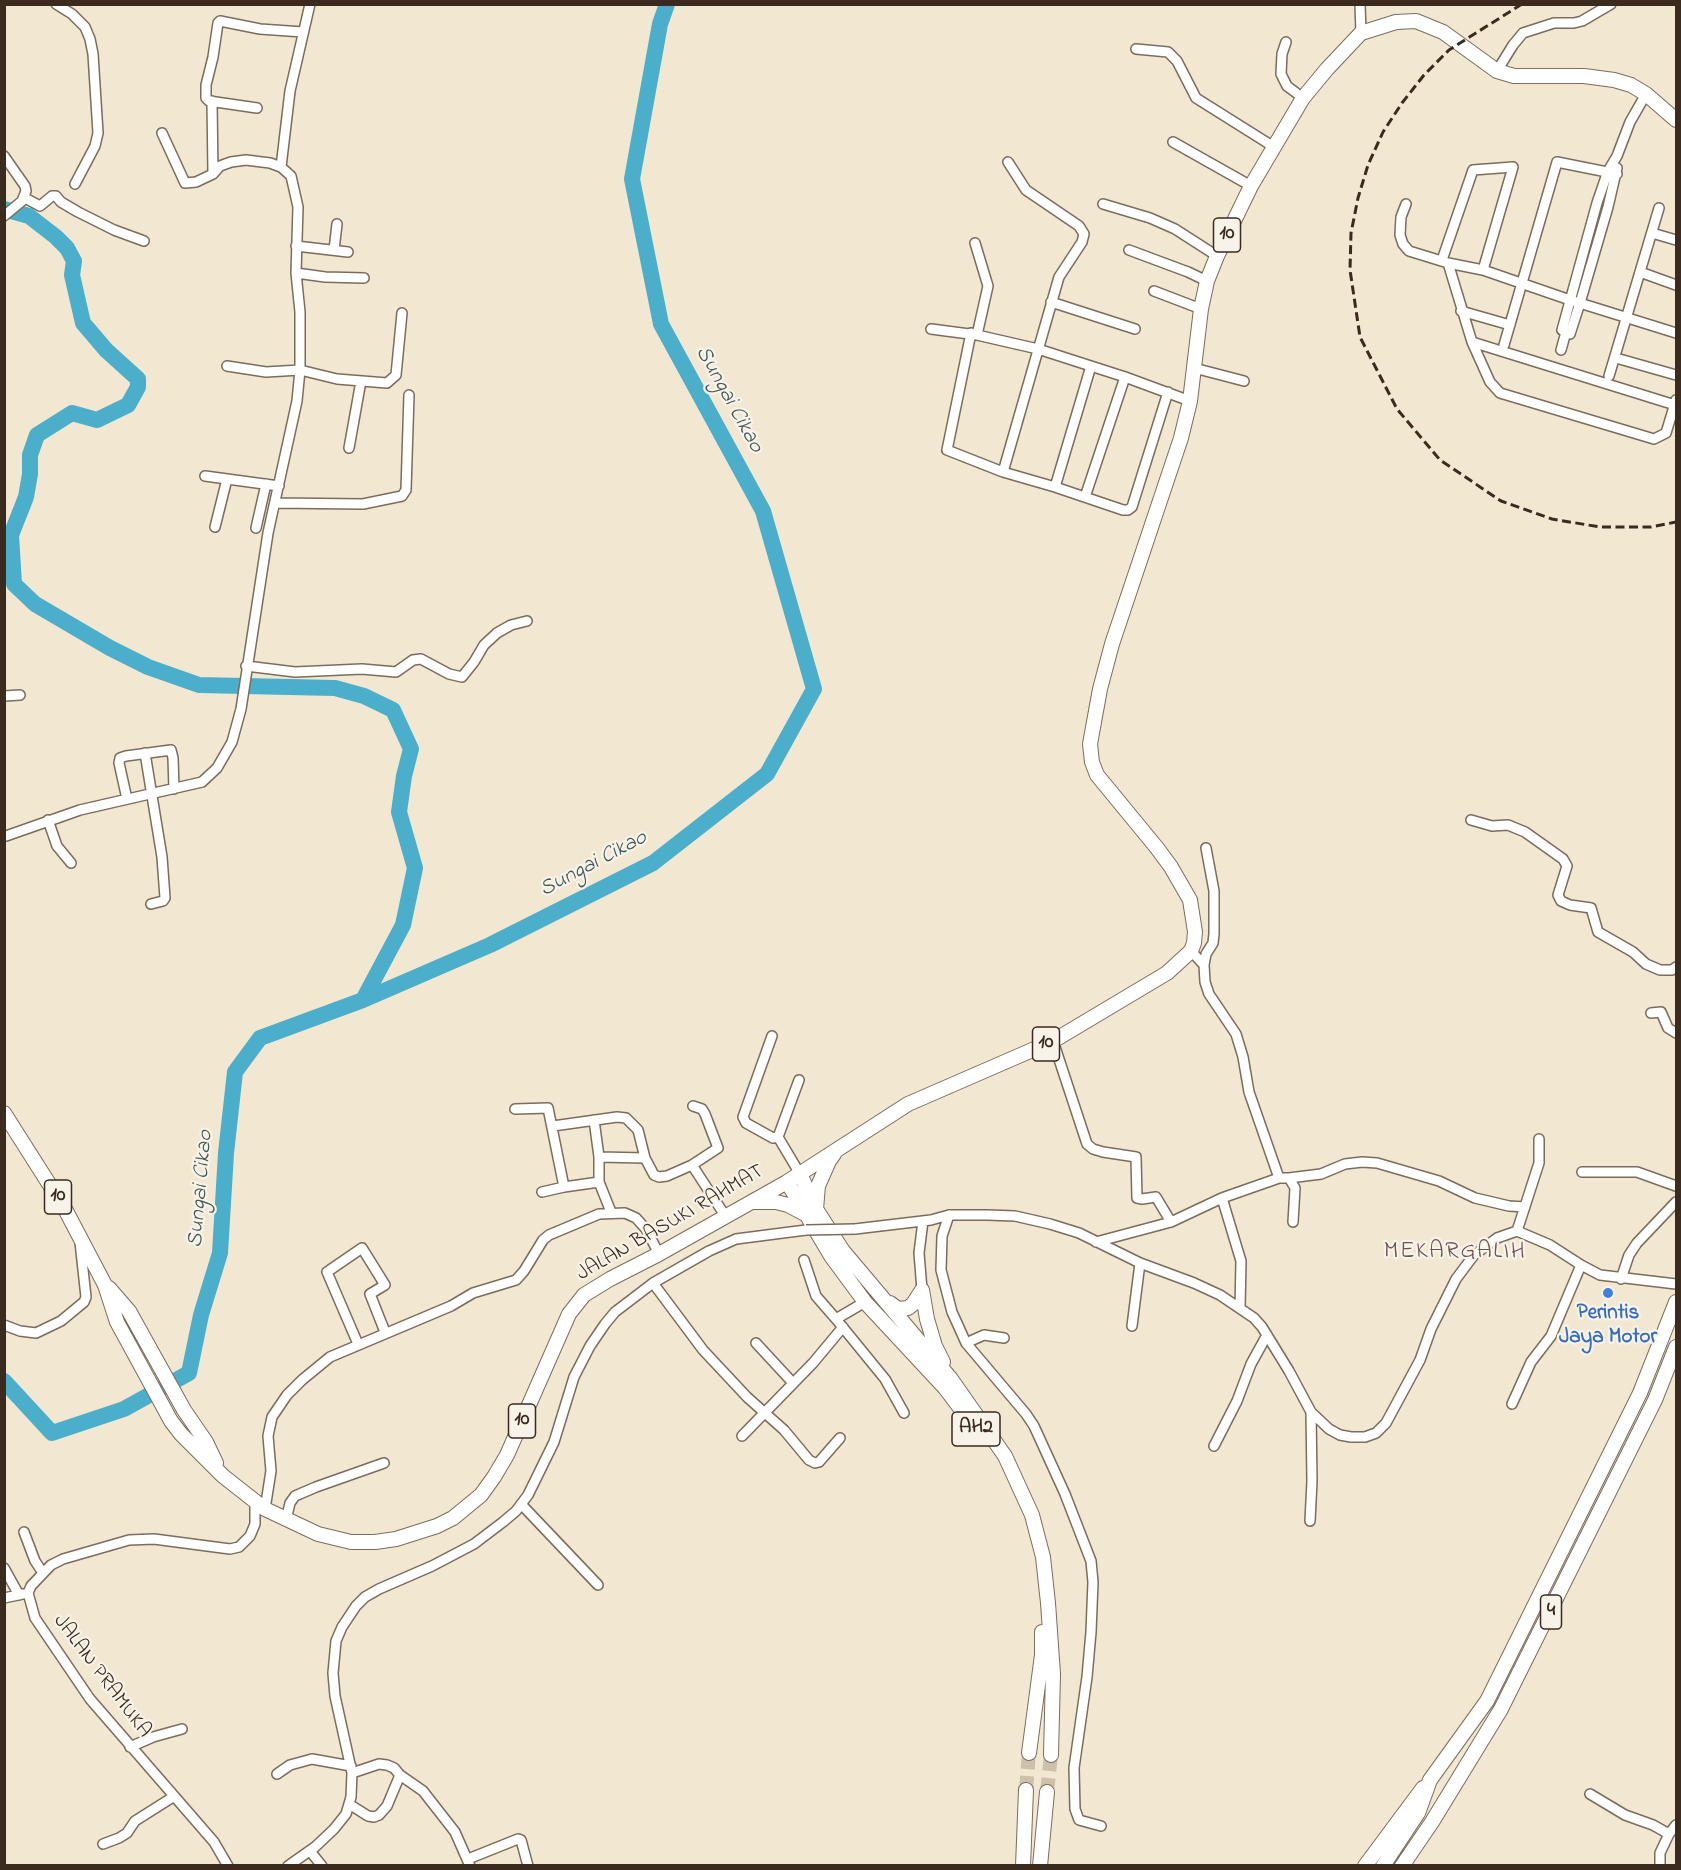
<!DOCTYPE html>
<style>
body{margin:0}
#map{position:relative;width:1681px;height:1870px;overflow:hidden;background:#f2e7d0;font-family:"Indie Flower",sans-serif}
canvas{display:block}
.frame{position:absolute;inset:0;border:6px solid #3b2a1e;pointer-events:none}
</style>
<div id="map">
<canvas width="1681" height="1870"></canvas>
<div class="frame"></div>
</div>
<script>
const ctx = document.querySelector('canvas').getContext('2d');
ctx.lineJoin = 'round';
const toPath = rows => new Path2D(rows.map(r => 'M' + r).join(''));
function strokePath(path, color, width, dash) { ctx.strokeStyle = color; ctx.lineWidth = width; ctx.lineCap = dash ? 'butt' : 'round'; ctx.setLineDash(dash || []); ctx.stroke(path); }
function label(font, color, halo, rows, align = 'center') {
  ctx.font = font + ' "Indie Flower",sans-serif'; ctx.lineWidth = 4.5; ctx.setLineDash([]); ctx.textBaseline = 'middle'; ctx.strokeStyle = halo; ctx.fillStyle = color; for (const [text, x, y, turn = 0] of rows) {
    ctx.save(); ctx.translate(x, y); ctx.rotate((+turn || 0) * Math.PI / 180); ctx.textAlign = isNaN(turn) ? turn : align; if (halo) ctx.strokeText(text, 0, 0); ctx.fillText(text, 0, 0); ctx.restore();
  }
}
strokePath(toPath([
 [4,209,29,216,56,237,67,248,74,261,72,275,83,323,106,350,138,379,138,387,128,405,97,420,72,413,37,435,30,455,30,474,26,497,11,535,14,584,35,604,110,648,148,667,199,685,335,688,364,696,393,710,411,749,404,776,399,812,415,868,403,925,363,1000],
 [4,1381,52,1433,124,1409,189,1373,201,1315,220,1253,226,1153,235,1072,260,1038,363,1000,490,945,653,863,767,774,814,689,763,511,661,324,632,179,660,24,667,4]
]), '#4baeca', 16);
strokePath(toPath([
 [1026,1790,1029,1753],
 [1047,1792,1051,1755]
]), '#cdc1ac', 14, [14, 7]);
const minor = toPath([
 [56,4,72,14,85,27,90,39,93,54,98,133,95,146,75,184],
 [1360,4,1361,33],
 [1286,42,1282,54,1281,74,1287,86,1303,98],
 [1136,49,1168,52,1177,61,1196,98,1274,147],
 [1497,71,1513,45,1523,33,1554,23,1574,23,1582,21,1611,4],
 [212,101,213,174],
 [257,108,209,101,206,98,206,85,213,57,218,23,220,21,260,29,303,32],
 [162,133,185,183,196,182,213,174,220,166,231,162,246,160,270,163,281,167],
 [1173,142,1251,186],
 [4,156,25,186,26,191,22,201,4,216],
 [25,198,40,206,52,196,56,196,61,202,78,212,114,230,144,241],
 [1103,204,1150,218,1175,229,1217,256],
 [1406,204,1401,217,1400,235,1403,244,1409,251,1448,263,1483,270,1570,300,1676,333],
 [1652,233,1676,240],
 [975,243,988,286,977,335],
 [296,246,348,252],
 [334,250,337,224],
 [1129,250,1188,272,1207,281],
 [1442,260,1473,170,1513,167,1483,270],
 [1448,263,1472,342,1490,382,1500,393,1654,439,1666,433,1676,400],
 [1640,272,1676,285],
 [296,273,325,277,364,278],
 [1154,291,1201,309],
 [1051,302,1135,329],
 [1461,311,1510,325],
 [931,329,977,335,1038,349,1125,377,1190,401],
 [1566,332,1570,334,1580,303,1608,207,1617,168],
 [971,333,947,450,1003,472,1055,487,1123,510,1128,510,1132,507,1168,392],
 [1472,342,1675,405],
 [1504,345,1557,162,1617,174],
 [1561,350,1566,332,1562,330,1597,203,1608,171,1617,156,1630,122,1646,94],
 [1616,358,1676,375],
 [227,366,266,372,300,370,337,379,387,383,396,375,402,313],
 [1194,368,1244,381],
 [1609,376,1659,208],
 [349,448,361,381],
 [1003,472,1059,277,1082,242,1084,234,1079,226,1026,190,1008,162],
 [205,476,279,486],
 [1055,487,1091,366],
 [1085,497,1125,377],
 [275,503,363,504,402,496,406,490,409,395],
 [215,527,227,479],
 [256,528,266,484],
 [246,666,295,672,362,669,396,672,413,660,421,659,449,674,462,677,474,662,484,645,497,633,511,625,527,621],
 [4,696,20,695],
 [145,753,162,857,165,898,163,901,151,904],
 [127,799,119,763,120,758,126,756,171,750,173,758,174,789],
 [48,820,57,846,71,863],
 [1471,820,1492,826,1508,825,1525,832,1563,859,1567,866,1558,895,1561,901,1570,905,1591,908,1598,932,1633,952,1646,964,1660,970,1672,970,1676,967],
 [6,836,80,810,202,782,217,768,232,742,241,709,268,533,297,401,300,370,300,312,296,273,298,207,291,176,281,167,290,91,310,4],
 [1191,951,1204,965,1205,982,1209,994,1236,1034,1243,1057,1249,1092,1279,1178],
 [1204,965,1206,954,1213,943,1214,934,1214,891,1206,848],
 [1651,1013,1661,1012,1668,1028,1676,1033],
 [772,1036,743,1117,746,1123,773,1138,778,1137],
 [1053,1041,1087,1144,1093,1149,1103,1152,1136,1157,1137,1198,1142,1199,1156,1197,1171,1222,1222,1198,1241,1261,1240,1308],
 [799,1080,778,1137,800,1174],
 [693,1106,702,1109,705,1114,718,1148,692,1165,726,1217],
 [515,1109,548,1108,564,1187,599,1182,611,1212],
 [594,1120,599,1157,599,1182],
 [553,1126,617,1117,626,1118,638,1130,645,1158,654,1175,659,1177,667,1176,692,1165],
 [599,1157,645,1158],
 [1582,1172,1637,1172,1676,1186],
 [1289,1178,1321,1174,1345,1164,1362,1162,1377,1163,1439,1181,1475,1198,1509,1206,1525,1207],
 [542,1192,564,1187],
 [1222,1198,1279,1178,1289,1178,1295,1188,1293,1222],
 [949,1215,942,1236,941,1270,952,1312,966,1343,1026,1414,1034,1426,1065,1494,1091,1561,1093,1582,1091,1632,1087,1677,1074,1768,1075,1809,1079,1820,1101,1826],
 [855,1229,931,1220,949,1215,987,1215,1015,1216,1050,1224,1079,1233,1140,1263,1194,1283,1220,1295,1254,1318,1262,1327,1289,1371,1311,1412,1329,1429,1340,1435,1351,1437,1365,1437,1376,1433,1386,1423,1420,1360,1431,1329,1456,1279,1474,1255,1497,1238,1517,1231,1550,1245,1581,1265,1600,1275,1676,1284],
 [1517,1231,1539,1163,1539,1139],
 [1096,1242,1171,1222],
 [804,1260,816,1296,836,1319],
 [1621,1279,1629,1255,1637,1243,1676,1202],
 [653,1283,703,1350,747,1397,784,1430,809,1460,815,1463,819,1462,840,1438],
 [922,1290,919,1253,923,1221],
 [865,1302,836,1319,885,1379,904,1413],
 [4,1325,20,1331,36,1333,61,1321,84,1302,86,1297,80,1242],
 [1132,1326,1140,1263],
 [756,1343,793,1383],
 [966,1343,984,1335,1004,1338],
 [358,1344,327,1272,362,1248,385,1285,370,1294,385,1332],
 [1512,1404,1531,1362,1551,1336,1581,1265],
 [742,1436,813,1363,843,1327],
 [1214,1446,1237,1401,1251,1364,1267,1335],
 [521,1504,598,1585],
 [265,1509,271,1471,268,1436,272,1417,287,1395,302,1380,330,1357,451,1306,473,1293,516,1280,524,1271,543,1240,549,1235,599,1214,625,1213,636,1218,646,1229,659,1254],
 [286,1520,290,1503,295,1496,316,1487,384,1463],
 [1310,1521,1312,1481,1311,1412],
 [24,1532,35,1561,43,1573],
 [4,1568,19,1595],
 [4,1598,23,1594],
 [130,1747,153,1737,182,1729],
 [352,1773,379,1764,387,1765,394,1768,400,1775,423,1791,455,1832,470,1866],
 [277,1774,290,1765,312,1759,351,1766],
 [1590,1794,1625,1815,1653,1825,1669,1834],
 [349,1804,368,1816,374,1817,379,1815,387,1806,400,1775],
 [103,1844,119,1838,127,1833,135,1821,173,1797],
 [310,1851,322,1866],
 [468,1859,518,1839,521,1840,528,1866],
 [228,1866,214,1842,90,1699,35,1618,28,1593,31,1586,51,1565,63,1559,129,1540,154,1539,230,1549,239,1547,250,1536,255,1524,255,1503],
 [288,1866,315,1847,334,1829,346,1814,351,1797,352,1773,335,1696,333,1673,336,1641,342,1627,356,1606,365,1597,379,1589,432,1566,474,1544,503,1522,516,1511,528,1495,554,1442,574,1377,590,1346,605,1324,615,1312,653,1283,709,1251,736,1239,806,1230],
 [1660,1866,1660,1853,1669,1834,1676,1825]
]);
const highway = toPath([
 [4,1113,65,1209,105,1285,117,1322,171,1421,181,1434,223,1476,265,1509,318,1534,351,1542,375,1542,396,1539,437,1526,453,1518,481,1495,494,1477,507,1455,569,1314,584,1295,610,1279,659,1254,787,1182,908,1104,1053,1041,1167,973,1191,951,1194,943,1195,932,1190,900,1171,867,1157,848,1097,775,1092,762,1090,744,1100,689,1112,644,1181,438,1190,401,1201,309,1207,281,1217,256,1251,186,1303,98,1327,69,1361,33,1396,22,1416,21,1443,32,1497,71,1514,76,1584,76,1614,80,1631,85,1646,94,1676,120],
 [800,1174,816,1209,843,1251,951,1379,1005,1456,1032,1515,1043,1557,1048,1603,1053,1674,1051,1755],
 [787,1182,831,1256,865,1302,945,1388,973,1425],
 [752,1202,776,1202,788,1205,805,1214],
 [816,1209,818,1186,829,1161,834,1154],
 [109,1288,129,1311,184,1410,206,1442,216,1463],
 [922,1290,927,1319,935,1346,943,1362],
 [890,1303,898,1309,908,1308,913,1304,922,1290],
 [1029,1753,1042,1655,1042,1632],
 [1023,1866,1026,1790],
 [1040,1866,1047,1792],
 [1365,1866,1423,1788],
 [1383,1866,1418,1813,1430,1780,1487,1701,1640,1393,1676,1302],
 [1402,1866,1432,1822,1501,1709,1655,1400,1676,1347]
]);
strokePath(minor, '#7b6c5c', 12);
strokePath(highway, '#7b6c5c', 16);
strokePath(minor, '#fff', 9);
strokePath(highway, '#fff', 14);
strokePath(toPath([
 [1522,4,1449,50,1424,75,1402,103,1383,132,1368,165,1358,198,1351,233,1350,270,1360,337,1397,409,1440,460,1501,501,1552,519,1600,527,1651,527,1676,522]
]), '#3b2a1e', 3, [9, 4.5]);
const minorBridge = toPath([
 [806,1230,855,1229]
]);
strokePath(minorBridge, '#7b6c5c', 12, []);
strokePath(minorBridge, '#fff', 9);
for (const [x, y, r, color] of [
 [1608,1293,6,"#3f7fe0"]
]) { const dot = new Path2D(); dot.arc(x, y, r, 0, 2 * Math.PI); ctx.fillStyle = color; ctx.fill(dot); strokePath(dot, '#f7f3e8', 2); }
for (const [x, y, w] of [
 [1227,235,27],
 [1046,1044,27],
 [58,1197,27],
 [522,1421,27],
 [976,1429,48],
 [1551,1612,21]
]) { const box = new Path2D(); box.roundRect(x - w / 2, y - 17, w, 34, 4.5); ctx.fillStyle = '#f7f3e8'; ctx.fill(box); strokePath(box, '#3b2a1e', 1.5); }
label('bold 20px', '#3b2a1e', null, [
 ["10",1227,235],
 ["10",1046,1044],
 ["10",58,1197],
 ["10",522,1421],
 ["AH2",976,1429],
 ["4",1551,1612]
]);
label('21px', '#3b2a1e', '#f7f3e8', [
 ["JALAN BASUKI RAHMAT",671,1224,-30],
 ["JALAN PRAMUKA",101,1677,53]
]);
label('bold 21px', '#366cbe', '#f7f3e8', [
 ["Perintis",1608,1315],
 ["Jaya Motor",1608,1339]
]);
label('italic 22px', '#41585a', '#f7f3e8', [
 ["Sungai Cikao",728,400,61],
 ["Sungai Cikao",594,865,-28],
 ["Sungai Cikao",202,1189,-85]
]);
ctx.letterSpacing = '1.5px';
label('24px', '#705155', '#f7f3e8', [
 ["MEKARGALIH",1455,1253]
]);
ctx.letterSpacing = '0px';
</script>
